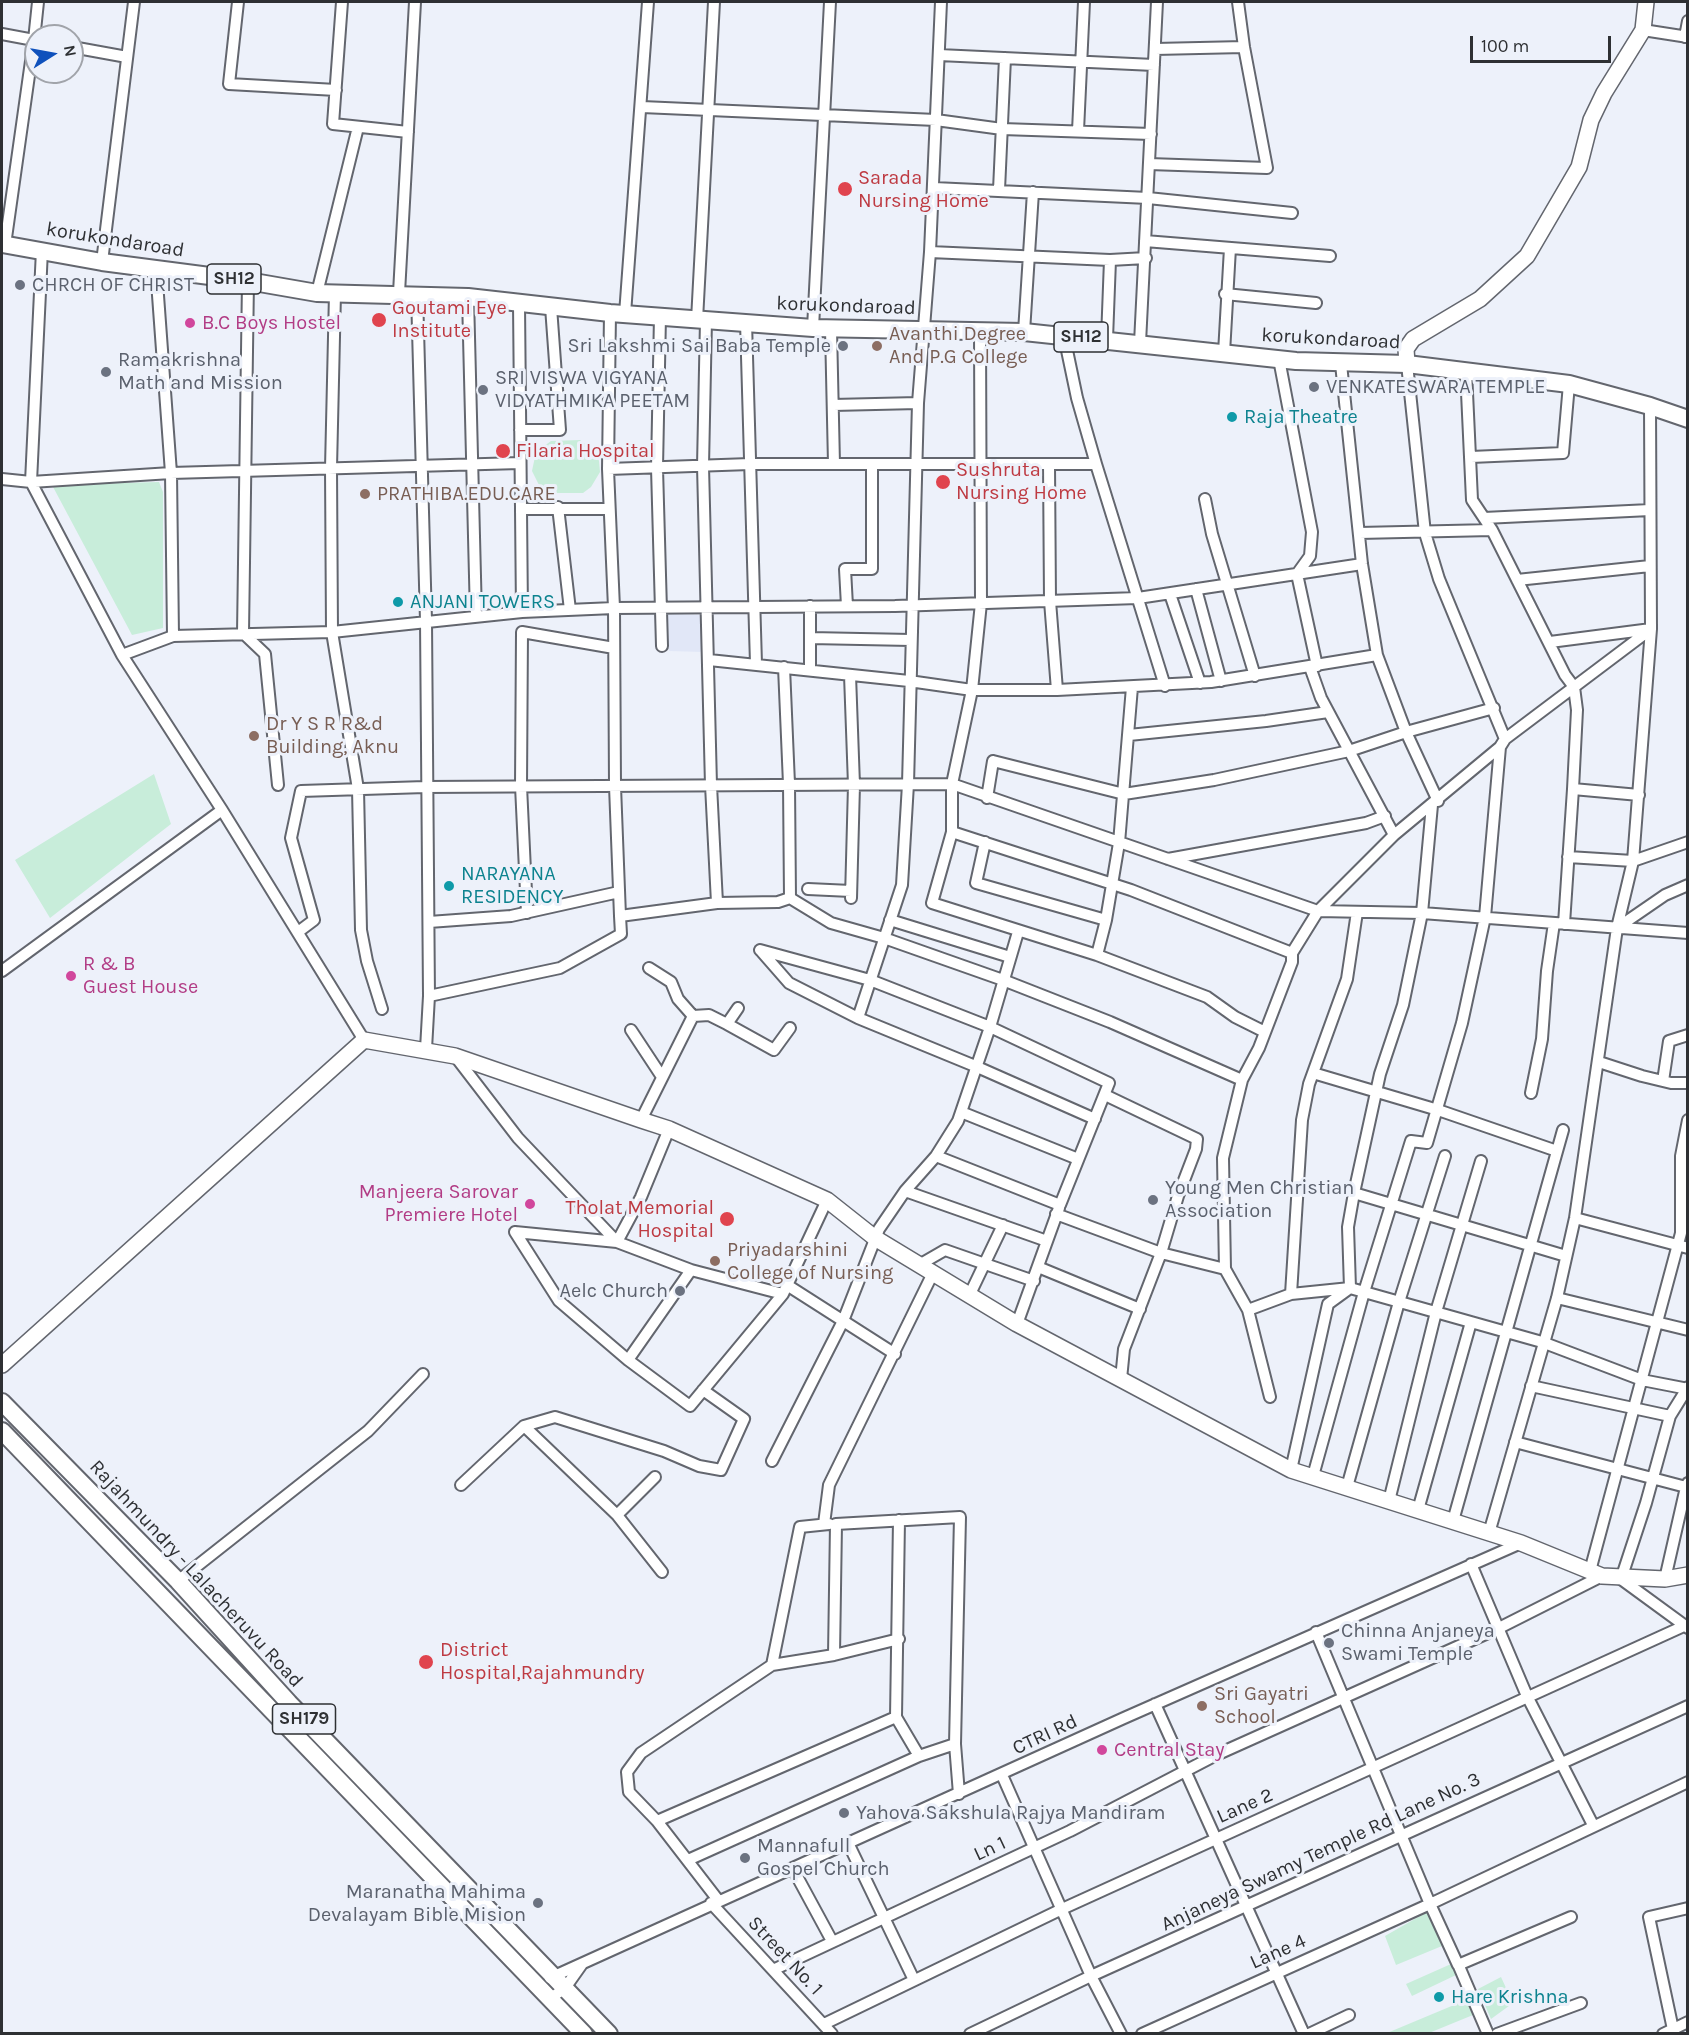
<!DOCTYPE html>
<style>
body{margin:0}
#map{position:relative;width:1689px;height:2035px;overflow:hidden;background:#edf1fa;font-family:Karla,sans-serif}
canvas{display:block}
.frame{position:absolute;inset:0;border:3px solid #2e3033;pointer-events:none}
.north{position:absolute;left:24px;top:24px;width:60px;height:60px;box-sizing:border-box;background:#edf1fa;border:2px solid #a1a4aa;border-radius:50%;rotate:79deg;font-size:16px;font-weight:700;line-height:24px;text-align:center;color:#2e3033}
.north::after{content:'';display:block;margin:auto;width:21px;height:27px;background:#0f51bc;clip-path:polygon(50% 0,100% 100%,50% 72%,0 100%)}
.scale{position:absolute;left:1470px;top:36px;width:141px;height:27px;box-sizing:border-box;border:3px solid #2e3033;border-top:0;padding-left:8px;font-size:18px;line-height:21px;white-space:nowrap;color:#2e3033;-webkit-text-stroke:4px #edf1fa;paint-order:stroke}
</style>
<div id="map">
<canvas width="1689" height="2035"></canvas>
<div class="frame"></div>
<div class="north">N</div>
<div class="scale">100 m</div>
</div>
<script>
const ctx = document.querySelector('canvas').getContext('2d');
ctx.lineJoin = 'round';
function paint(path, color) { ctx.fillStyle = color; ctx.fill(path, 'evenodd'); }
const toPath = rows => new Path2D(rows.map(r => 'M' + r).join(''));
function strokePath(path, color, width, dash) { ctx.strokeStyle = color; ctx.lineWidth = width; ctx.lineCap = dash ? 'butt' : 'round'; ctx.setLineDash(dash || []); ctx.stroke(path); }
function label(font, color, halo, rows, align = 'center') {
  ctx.font = font + ' Karla,sans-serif'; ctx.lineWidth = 6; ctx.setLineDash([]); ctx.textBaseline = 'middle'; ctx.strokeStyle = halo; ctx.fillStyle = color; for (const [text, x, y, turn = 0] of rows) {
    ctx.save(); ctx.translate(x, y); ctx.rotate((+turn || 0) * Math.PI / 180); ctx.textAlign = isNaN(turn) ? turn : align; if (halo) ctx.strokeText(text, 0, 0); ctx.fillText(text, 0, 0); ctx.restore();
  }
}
paint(toPath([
 [668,614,702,615,703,652,669,651]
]), '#e1e7f7');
paint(toPath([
 [580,440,596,452,599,461,600,472,591,487,583,493,550,493,540,487,532,471,536,452,551,441],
 [159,482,163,492,163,628,132,635,52,485],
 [154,774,171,824,50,918,15,860],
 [1427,1912,1442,1946,1396,1965,1385,1936],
 [1451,1964,1456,1975,1412,1996,1406,1984],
 [1501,1977,1513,2003,1491,2019,1478,1989],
 [1466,2000,1473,2015,1429,2033,1387,2033]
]), '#c8edda');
const street = toPath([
 [238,2,229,84,336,90],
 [342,2,333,124,408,132],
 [1643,30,1688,37],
 [2,34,34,40,5,245],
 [1685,37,1688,21],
 [36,40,34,40,38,2],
 [72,47,127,57],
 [1155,49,1244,47],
 [939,55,1154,65],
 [642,107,936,120,1002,129,1151,134],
 [1078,131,1084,2],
 [1149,164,1267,168,1244,47,1238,2],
 [934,188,1148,198,1292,213],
 [999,190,1005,58],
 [1145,241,1330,256],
 [42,250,31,482,171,473,520,463],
 [930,252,1110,260,1146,258],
 [102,262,134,2],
 [156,268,171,473,173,636],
 [248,281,243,633,265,654,278,785],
 [317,293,358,127],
 [335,293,331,468,332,632,358,789,361,930,367,961,382,1009],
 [399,293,415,2],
 [417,293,426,621,429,996,426,1049],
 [1225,294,1316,303],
 [468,297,476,616],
 [519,304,522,612],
 [610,313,608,469,614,608,615,786,620,916,717,903,778,902,790,898,831,923,884,938,1003,980,1110,1022,1242,1080],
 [625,314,648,2],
 [660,316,657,468,662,646],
 [697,320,714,2],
 [706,320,703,466,711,785,717,903],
 [746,322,756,664],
 [813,328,830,2],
 [831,329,834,464],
 [980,331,981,603,972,690,952,784,952,832,932,903,1097,955,1207,997,1235,1017,1263,1031],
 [1024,332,1033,192],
 [1064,336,1077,398,1096,464,1165,686],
 [1107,339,1110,260],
 [1140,343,1157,2],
 [1224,353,1230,248],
 [1279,359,1312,532,1310,556,1297,574,1317,666],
 [1341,364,1362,564,1377,655,1406,732,1438,801],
 [1407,364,1425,533,1439,579,1505,739],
 [1466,371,1472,500,1492,530,1565,675,1574,687,1577,710,1573,789,1564,924],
 [833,405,918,403],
 [520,430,560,430,551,307],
 [1471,457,1563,453,1569,384],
 [1049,464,1050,601,1057,690],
 [608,469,750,464,1096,464],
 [2,479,31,482,122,655,222,810,364,1040],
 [1205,499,1212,534,1255,676],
 [558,507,570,610],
 [521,509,609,509],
 [1484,518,1650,510],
 [1359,533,1492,530],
 [1517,580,1650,566],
 [1196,589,1221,681],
 [1170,594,1200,683],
 [847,606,845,569,872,569,872,465],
 [810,638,911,640],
 [1550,642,1651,629],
 [122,655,173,636,332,632,522,612,614,608,895,606,1138,598,1362,564],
 [709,660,909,681,972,690,1057,690,1211,682,1377,655],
 [784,667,789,784,790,898],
 [1310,667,1321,698,1394,835],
 [810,670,810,606],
 [850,675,854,785,851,898],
 [1129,735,1266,721,1328,712],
 [1573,789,1639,795],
 [987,798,993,761,1124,794,1214,780,1349,751,1406,732,1494,708],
 [952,832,1131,890,1292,953],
 [985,842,976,883,1106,920],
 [1568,857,1633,861,1688,842],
 [1168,859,1366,823,1385,816],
 [808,889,851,891],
 [527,913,521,786,522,632,614,648],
 [890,920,1010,957],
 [429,922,511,916,619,892],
 [1617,928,1665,895,1688,885],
 [298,932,314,920,291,838,301,791,425,787,952,784,1318,911,1422,913,1688,933],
 [760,950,870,980,990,1027,1109,1083,1060,1205,936,1156,958,1121,990,1027,1018,932],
 [761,951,789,983,858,1018,975,1066,1095,1119],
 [1097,955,1106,920,1119,843,1132,687],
 [649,968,671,982,678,999,693,1016],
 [2,971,222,810],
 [429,996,560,968,621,934,620,916],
 [858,1018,902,885,908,784,918,403,930,252,941,2],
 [727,1024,774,1050,790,1028],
 [631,1030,662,1077],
 [455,1056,518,1138,617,1242,641,1197,669,1129],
 [1599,1062,1642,1076,1671,1083,1688,1083],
 [1313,1073,1438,1110,1557,1151],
 [1663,1081,1669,1041,1688,1035],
 [1531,1093,1542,1039,1547,971,1554,923],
 [1105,1095,1197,1139,1196,1149,1178,1196,1161,1253,1124,1349,1121,1379],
 [961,1112,1078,1159],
 [641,1120,693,1016,709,1015,727,1024,738,1008],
 [936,1156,905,1191,1047,1241],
 [1354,1193,1566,1256],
 [1056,1214,1161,1253,1225,1269],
 [1575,1218,1688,1248],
 [515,1232,559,1301,628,1360,690,1406,783,1294,827,1200],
 [515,1232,617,1242,691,1270,783,1294],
 [919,1265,945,1250,1034,1281],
 [1038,1267,1140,1309],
 [787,1285,895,1354],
 [1350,1288,1348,1227,1354,1193,1380,1074,1403,1005,1422,913,1432,805],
 [970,1294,1003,1225],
 [1291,1294,1302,1120,1309,1084,1347,979,1357,912],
 [1557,1298,1688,1330],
 [1248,1310,1291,1294,1350,1288,1542,1342,1642,1380,1688,1389],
 [1017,1324,1059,1208],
 [628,1360,691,1270],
 [1531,1386,1670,1416],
 [1688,1387,1670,1416,1646,1503,1621,1579,1688,1628],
 [1270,1397,1248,1310,1225,1269,1223,1158,1242,1080,1259,1048,1292,962,1292,953,1318,911,1394,835,1500,747,1505,739,1651,629],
 [524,1426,555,1417,664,1451,699,1466,721,1470,744,1419,703,1390],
 [1515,1442,1686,1487,1688,1483],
 [772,1461,843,1321,879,1229,905,1191],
 [1291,1470,1328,1304,1350,1288],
 [1313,1476,1364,1292,1411,1141,1427,1143,1462,1023,1485,917,1500,747],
 [461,1485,524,1426,617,1515,662,1572],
 [1347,1487,1399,1302,1445,1156],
 [1389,1501,1436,1312,1481,1161],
 [1418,1510,1471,1322],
 [617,1515,655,1477],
 [899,1520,896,1717,919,1756],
 [1453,1521,1563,1130],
 [824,1524,829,1485,933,1273],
 [1489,1533,1557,1298,1575,1218,1617,928,1633,861,1651,629,1650,406],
 [1471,1564,1527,1696,1593,1825],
 [1590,1571,1681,1233,1681,1156,1688,1120],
 [1665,1579,1686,1487],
 [178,1581,368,1431,423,1374],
 [1316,1632,1430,1904,1688,1782],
 [772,1665,800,1527,829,1524],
 [1155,1704,1304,2034],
 [955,1744,959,1794],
 [1002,1775,1091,1976,1121,2034],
 [657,1821,896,1717],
 [849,1845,914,1980],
 [688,1860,919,1756,955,1744,960,1517,836,1524,834,1655],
 [793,1869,832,1941],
 [718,1900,657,1821,629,1792,627,1772,641,1753,772,1665,834,1655,899,1639],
 [711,1903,832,2034],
 [1458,1964,1488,2034],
 [775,1969,1070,1831,1216,1755,1499,1628,1602,1576],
 [550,1978,1124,1718,1521,1543],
 [551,1998,565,1988,582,1964],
 [824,2024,1062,1909,1684,1626],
 [970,2034,1091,1976,1688,1706],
 [1142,2034,1430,1904,1458,1965,1571,1917],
 [1309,2034,1349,2015],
 [1497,2034,1581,2003],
 [1663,2034,1688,2022],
 [1674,2034,1649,1917,1688,1908]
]);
const secondary = toPath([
 [1407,364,1406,349,1413,339,1480,299,1527,256,1579,167,1591,120,1604,93,1643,30,1646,2],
 [2,1365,364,1040,455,1056,641,1120,669,1129,827,1200,875,1238,1017,1324,1291,1470,1521,1543,1602,1576,1665,1579,1688,1575]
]);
const primary = toPath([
 [2,244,102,262,248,281,317,293,468,297,610,313,813,328,1024,332,1296,361,1407,364,1569,384,1650,406,1688,419],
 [2,1402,178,1581,289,1703,609,2034],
 [2,1431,584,2034]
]);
strokePath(street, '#63666e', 14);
strokePath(secondary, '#63666e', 18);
strokePath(primary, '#63666e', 20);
strokePath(street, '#fff', 10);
strokePath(secondary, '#fff', 15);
strokePath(primary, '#fff', 16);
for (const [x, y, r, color] of [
 [845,189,8,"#e0444e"],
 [20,285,6,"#6b7280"],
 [379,320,8,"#e0444e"],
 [190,323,6,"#d1479c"],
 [843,346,6,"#6b7280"],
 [877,346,6,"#8d6e63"],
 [106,372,6,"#6b7280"],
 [1314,387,6,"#6b7280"],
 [483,390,6,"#6b7280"],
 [1232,417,6,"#0f9aa8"],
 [503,451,8,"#e0444e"],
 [943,482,8,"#e0444e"],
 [365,494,6,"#8d6e63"],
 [398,602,6,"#0f9aa8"],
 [254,736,6,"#8d6e63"],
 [449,886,6,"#0f9aa8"],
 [71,976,6,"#d1479c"],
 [1153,1200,6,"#6b7280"],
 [530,1204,6,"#d1479c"],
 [727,1219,8,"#e0444e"],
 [715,1261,6,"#8d6e63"],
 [680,1291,6,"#6b7280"],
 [1329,1643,6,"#6b7280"],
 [426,1662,8,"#e0444e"],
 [1202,1706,6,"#8d6e63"],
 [1102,1750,6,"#d1479c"],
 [844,1813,6,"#6b7280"],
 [745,1858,6,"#6b7280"],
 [538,1903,6,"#6b7280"],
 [1439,1997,6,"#0f9aa8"]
]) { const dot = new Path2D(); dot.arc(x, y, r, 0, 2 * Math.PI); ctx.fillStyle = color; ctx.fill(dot); strokePath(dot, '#edf1fa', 2); }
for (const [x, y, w] of [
 [234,279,54],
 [1081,337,54],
 [304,1719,63]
]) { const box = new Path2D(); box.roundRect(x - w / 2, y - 15, w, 30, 4.5); ctx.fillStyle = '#edf1fa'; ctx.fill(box); strokePath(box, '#2e3033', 1.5); }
label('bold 18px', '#2e3033', null, [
 ["SH12",234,279],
 ["SH12",1081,337],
 ["SH179",304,1719]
]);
label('20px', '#be3a42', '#edf1fa', [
 ["Sarada",858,178],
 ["Nursing Home",858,201],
 ["Goutami Eye",392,308],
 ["Institute",392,331],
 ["Filaria Hospital",516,451],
 ["Sushruta",956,470],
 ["Nursing Home",956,493],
 ["Tholat Memorial",714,1208,"right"],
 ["Hospital",714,1231,"right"],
 ["District",440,1650],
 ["Hospital,Rajahmundry",440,1673]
], 'left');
label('20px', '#2e3033', '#edf1fa', [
 ["korukondaroad",115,240,9],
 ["korukondaroad",846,306,2],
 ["korukondaroad",1331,339,3],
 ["Rajahmundry - Lalacheruvu Road",196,1574,47],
 ["CTRI Rd",1045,1735,-25],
 ["Lane 2",1245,1806,-24],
 ["Ln 1",990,1849,-25],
 ["Anjaneya Swamy Temple Rd Lane No. 3",1321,1852,-25],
 ["Lane 4",1278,1952,-24],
 ["Street No. 1",785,1956,47]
]);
label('20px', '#5b616d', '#edf1fa', [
 ["CHRCH OF CHRIST",32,285],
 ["Sri Lakshmi Sai Baba Temple",831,346,"right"],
 ["Ramakrishna",118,360],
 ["Math and Mission",118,383],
 ["SRI VISWA VIGYANA",495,378],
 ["VIDYATHMIKA PEETAM",495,401],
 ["VENKATESWARA TEMPLE",1326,387],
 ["Young Men Christian",1165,1188],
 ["Association",1165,1211],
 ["Aelc Church",668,1291,"right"],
 ["Chinna Anjaneya",1341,1631],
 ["Swami Temple",1341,1654],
 ["Yahova Sakshula Rajya Mandiram",856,1813],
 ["Mannafull",757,1846],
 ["Gospel Church",757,1869],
 ["Maranatha Mahima",526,1892,"right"],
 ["Devalayam Bible Mision",526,1915,"right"]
], 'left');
label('20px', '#b23c85', '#edf1fa', [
 ["B.C Boys Hostel",202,323],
 ["R & B",83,964],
 ["Guest House",83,987],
 ["Manjeera Sarovar",518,1192,"right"],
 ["Premiere Hotel",518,1215,"right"],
 ["Central Stay",1114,1750]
], 'left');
label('20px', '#785e54', '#edf1fa', [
 ["Avanthi Degree",889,334],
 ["And P.G College",889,357],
 ["PRATHIBA.EDU.CARE",377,494],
 ["Dr Y S R R&d",266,724],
 ["Building, Aknu",266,747],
 ["Priyadarshini",727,1250],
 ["College of Nursing",727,1273],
 ["Sri Gayatri",1214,1694],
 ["School",1214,1717]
], 'left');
label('20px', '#0d838f', '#edf1fa', [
 ["Raja Theatre",1244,417],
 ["ANJANI TOWERS",410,602],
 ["NARAYANA",461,874],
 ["RESIDENCY",461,897],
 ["Hare Krishna",1451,1997]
], 'left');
</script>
